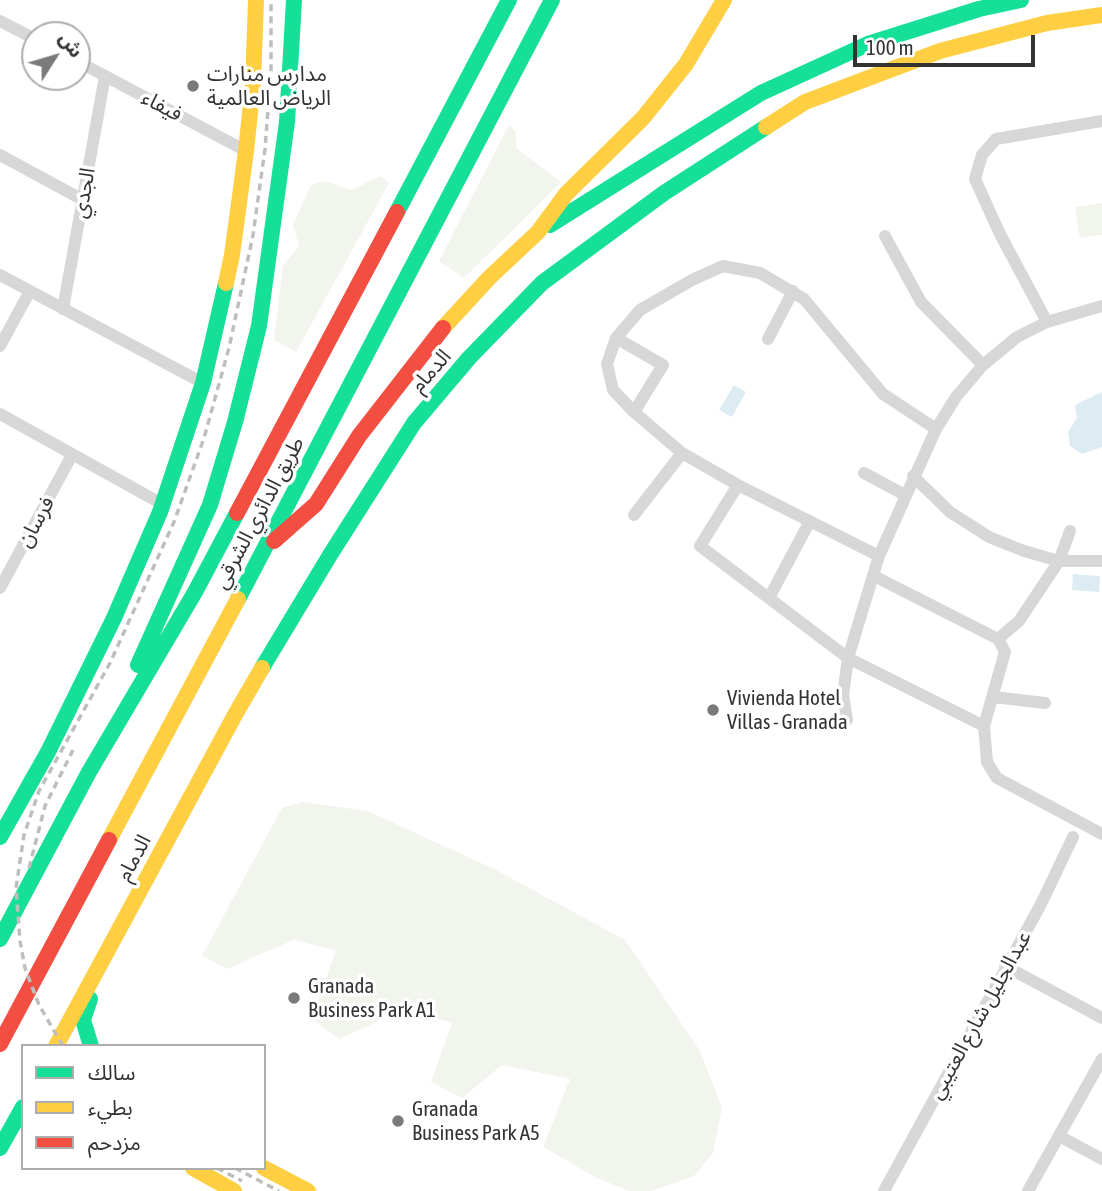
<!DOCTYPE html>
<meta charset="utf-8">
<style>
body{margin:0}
#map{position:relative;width:1102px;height:1191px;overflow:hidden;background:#fff;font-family:"Asap Condensed","Noto Sans Arabic",sans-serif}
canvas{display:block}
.legend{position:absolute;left:21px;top:1044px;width:245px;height:126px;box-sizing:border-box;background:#fff;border:2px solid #adadad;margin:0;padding:9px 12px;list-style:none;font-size:21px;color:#333}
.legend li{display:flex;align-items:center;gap:14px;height:35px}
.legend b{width:35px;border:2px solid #adadad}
.north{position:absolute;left:21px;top:21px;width:70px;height:70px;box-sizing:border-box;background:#fff;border:2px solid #adadad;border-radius:50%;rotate:53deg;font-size:19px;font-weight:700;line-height:28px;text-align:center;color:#333}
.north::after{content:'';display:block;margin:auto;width:24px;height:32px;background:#7a7a7a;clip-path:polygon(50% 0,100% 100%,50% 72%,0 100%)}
.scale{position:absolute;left:853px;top:35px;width:182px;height:32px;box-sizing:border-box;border:4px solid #333;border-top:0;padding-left:9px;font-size:21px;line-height:24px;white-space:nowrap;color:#333;-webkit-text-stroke:5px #fff;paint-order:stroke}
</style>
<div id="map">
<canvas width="1102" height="1191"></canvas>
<ul class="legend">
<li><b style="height:9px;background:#16e098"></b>سالك</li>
<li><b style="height:9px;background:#ffcf43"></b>بطيء</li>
<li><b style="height:9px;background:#f24e42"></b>مزدحم</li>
</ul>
<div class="north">ش</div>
<div class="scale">100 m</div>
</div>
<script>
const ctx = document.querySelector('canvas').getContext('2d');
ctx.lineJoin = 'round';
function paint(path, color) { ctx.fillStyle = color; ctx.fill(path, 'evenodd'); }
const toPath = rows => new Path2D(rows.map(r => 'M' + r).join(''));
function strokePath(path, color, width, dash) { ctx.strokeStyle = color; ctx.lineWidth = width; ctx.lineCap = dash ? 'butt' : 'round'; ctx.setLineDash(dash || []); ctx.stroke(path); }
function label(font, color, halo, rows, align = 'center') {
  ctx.font = font + ' "Asap Condensed","Noto Sans Arabic",sans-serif'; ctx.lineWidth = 7; ctx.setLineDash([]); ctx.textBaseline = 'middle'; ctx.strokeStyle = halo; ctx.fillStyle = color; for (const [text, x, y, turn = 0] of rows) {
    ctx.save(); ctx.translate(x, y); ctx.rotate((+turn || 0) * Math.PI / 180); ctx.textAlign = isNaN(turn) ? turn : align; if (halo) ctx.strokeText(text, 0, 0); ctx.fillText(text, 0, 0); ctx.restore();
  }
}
paint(toPath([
 [509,125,516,132,516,148,561,182,464,278,439,261],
 [380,176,389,183,296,352,274,340,283,266,299,246,293,225,311,185,325,181,352,190],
 [1102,203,1102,235,1080,238,1075,207],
 [303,802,367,811,492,868,625,940,700,1051,722,1108,713,1153,694,1176,651,1191,629,1191,597,1178,543,1147,570,1079,502,1065,462,1098,431,1082,452,1023,404,1009,339,1039,312,1019,336,950,293,940,227,969,202,956,282,808]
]), '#f1f5ed');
paint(toPath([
 [734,385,746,392,732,417,719,410],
 [1102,392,1102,447,1082,454,1070,446,1068,432,1077,418,1075,405],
 [1073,574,1100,576,1099,592,1072,590]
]), '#ddebf3');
strokePath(toPath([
 [0,21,35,39],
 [77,61,246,151],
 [0,155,83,200],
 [885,236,921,302,983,365],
 [0,275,203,383],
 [63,309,105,76],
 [1047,322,1000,234,975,179,982,155,996,139,1102,121],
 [616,338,663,365,634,412],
 [768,339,793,291],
 [0,346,30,291],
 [0,414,162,504],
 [864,473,905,495],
 [913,476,950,512,989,537,1024,551,1059,561,1102,561],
 [738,485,700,546,848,658,984,726],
 [634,515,682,453],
 [879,556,738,485,682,453,634,412,613,390,607,364,616,338,640,310,692,280,723,266,760,273,804,299,883,394,936,429],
 [874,576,998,639,1005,652,984,726,987,762,997,778,1102,834],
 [0,588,72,455],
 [769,598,810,521],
 [998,639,1019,621,1059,561,1070,531],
 [993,697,1045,703],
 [847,720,843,695,848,658,879,556,936,429,956,397,983,365,1017,337,1047,322,1102,306],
 [1005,966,1102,1018],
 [1059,1136,1102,1159],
 [884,1191,1041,904,1073,837],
 [1028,1191,1102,1059]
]), '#d7d7d7', 12);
strokePath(toPath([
 [397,212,509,0],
 [550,225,761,93,868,44,979,9,1021,0],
 [238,599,552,0],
 [138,665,210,505,235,422,259,326,287,122,294,0],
 [262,668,330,555,414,423,469,358,542,283,664,193,766,127],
 [0,837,48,752,114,618,160,512,203,383,226,283],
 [0,939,89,772,195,592,237,513],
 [90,999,83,1020,91,1046],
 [0,1148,23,1107]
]), '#16e098', 16);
strokePath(toPath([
 [766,127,805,102,940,51,1047,23,1102,15],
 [226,283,232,255,246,151,253,84,256,0],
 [443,328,490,277,538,232,566,194,643,118,686,64,724,0],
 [109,840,238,599],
 [56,1046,236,713,262,668],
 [193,1168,234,1191],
 [264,1168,308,1191]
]), '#ffcf43', 16);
strokePath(toPath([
 [237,513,397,212],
 [274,541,316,504,359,436,443,328],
 [0,1044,109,840]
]), '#f24e42', 16);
strokePath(toPath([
 [29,868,45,806,73,750],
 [63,1046,39,1005,25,968,20,941,16,888,24,835,39,791,110,663,174,522,204,438,229,348,253,235,265,149,271,71,271,0],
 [217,1168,242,1181],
 [235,1168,279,1191]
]), '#bebebe', 3.5, [7, 5]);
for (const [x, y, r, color] of [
 [193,86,7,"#7a7a7a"],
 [713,710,7,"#7a7a7a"],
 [294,998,7,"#7a7a7a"],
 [398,1121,7,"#7a7a7a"]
]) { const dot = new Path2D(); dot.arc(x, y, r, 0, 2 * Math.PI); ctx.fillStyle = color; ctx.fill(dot); strokePath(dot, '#fff', 2.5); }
label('21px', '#333', '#fff', [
 ["مدارس منارات",207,74],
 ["الرياض العالمية",207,98],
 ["Vivienda Hotel",727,698],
 ["Villas - Granada",727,722],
 ["Granada",308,986],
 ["Business Park A1",308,1010],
 ["Granada",412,1109],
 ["Business Park A5",412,1133]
], 'left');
label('21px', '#333', '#fff', [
 ["فيفاء",162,106,28],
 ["الجدي",84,193,-80],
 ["الدمام",431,371,-49],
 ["طريق الدائري الشرقي",259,513,-62],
 ["فرسان",36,522,-61],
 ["الدمام",134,858,-62],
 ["عبدالجليل شارع العتيبي",980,1015,-61]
]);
</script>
